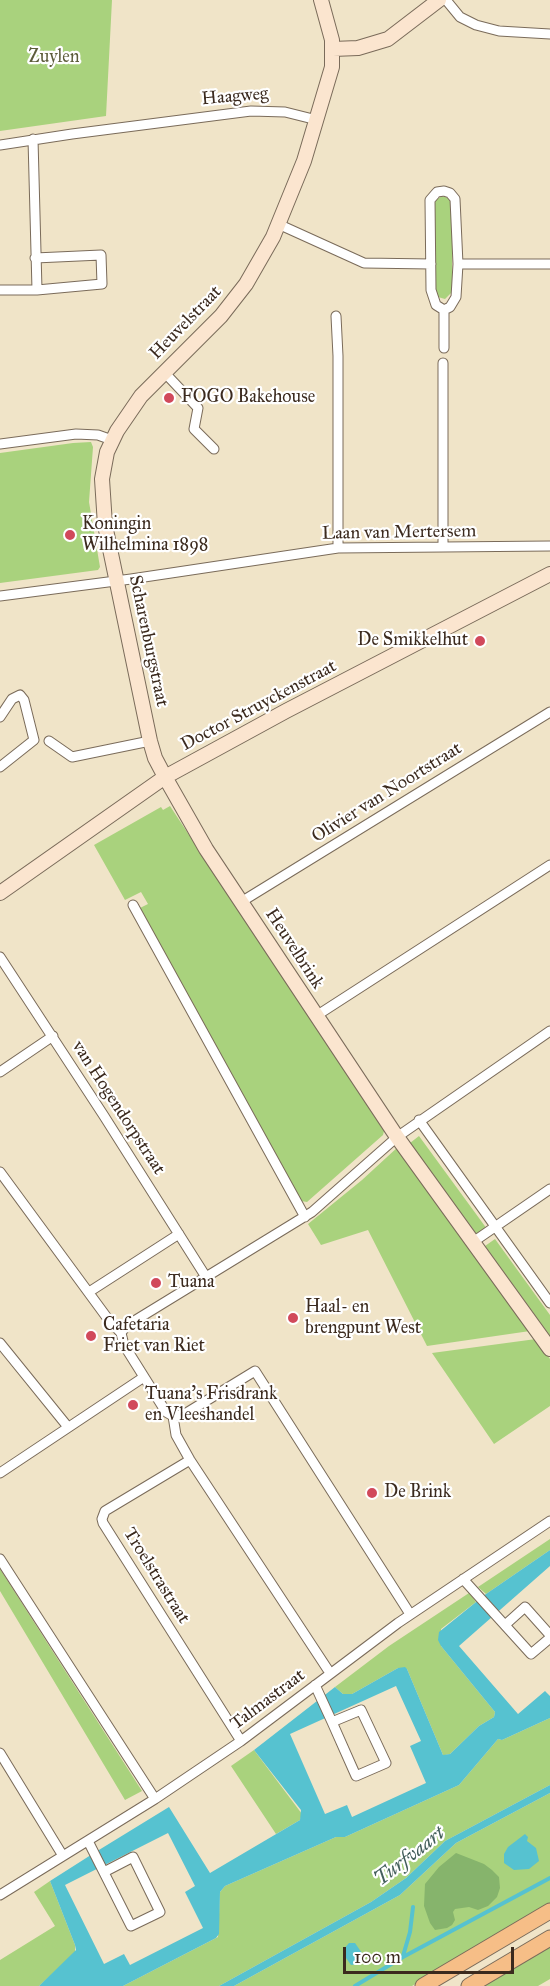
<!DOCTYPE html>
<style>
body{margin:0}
#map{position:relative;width:550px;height:1986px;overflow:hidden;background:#f0e4c8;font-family:"IM FELL Great Primer",serif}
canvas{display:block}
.scale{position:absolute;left:343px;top:1947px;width:171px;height:27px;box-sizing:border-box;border:3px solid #3b2a1e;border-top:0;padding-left:8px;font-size:18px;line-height:21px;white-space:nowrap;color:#3b2a1e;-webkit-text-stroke:4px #fff;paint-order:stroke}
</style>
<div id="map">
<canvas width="550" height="1986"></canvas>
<div class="scale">100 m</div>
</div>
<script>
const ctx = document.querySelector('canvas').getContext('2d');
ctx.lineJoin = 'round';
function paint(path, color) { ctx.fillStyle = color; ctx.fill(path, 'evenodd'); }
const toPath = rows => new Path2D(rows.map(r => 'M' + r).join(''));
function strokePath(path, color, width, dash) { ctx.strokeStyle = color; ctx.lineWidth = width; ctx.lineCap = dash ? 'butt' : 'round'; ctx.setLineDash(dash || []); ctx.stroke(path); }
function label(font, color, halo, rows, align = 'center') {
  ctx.font = font + ' "IM FELL Great Primer",serif'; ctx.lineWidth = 4.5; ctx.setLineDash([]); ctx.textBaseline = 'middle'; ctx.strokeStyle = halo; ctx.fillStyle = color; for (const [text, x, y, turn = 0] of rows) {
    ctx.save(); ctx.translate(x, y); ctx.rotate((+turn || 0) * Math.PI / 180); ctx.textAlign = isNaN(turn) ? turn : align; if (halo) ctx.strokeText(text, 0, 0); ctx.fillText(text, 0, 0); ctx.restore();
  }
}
paint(toPath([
 [0,0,112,0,106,116,0,131],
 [442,196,448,198,452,204,452,292,445,299,438,297,435,291,435,203,436,200],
 [91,442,93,447,89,502,100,567,98,570,0,583,0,453,73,443],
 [170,806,384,1131,383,1135,307,1202,301,1201,140,908,148,904,141,892,125,900,94,845,161,807,163,810],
 [419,1136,487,1229,478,1236,410,1143],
 [399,1146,530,1331,427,1346,368,1230,321,1245,308,1224,362,1180],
 [495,1239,550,1315,550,1336,485,1246],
 [536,1339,550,1359,550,1406,494,1444,432,1353],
 [550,1539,550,1550,486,1594,478,1587],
 [0,1569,142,1791,125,1800,0,1591],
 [469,1593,476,1602,441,1629,441,1646,495,1712,494,1717,479,1726,450,1754,445,1755,443,1755,407,1669,398,1668,352,1694,343,1694,335,1687,389,1646],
 [550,1718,550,1785,445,1841,406,1878,371,1902,219,1986,123,1986,218,1937,220,1892,225,1886,336,1837,345,1837,459,1785,498,1739,502,1740],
 [254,1750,302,1814,300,1820,276,1834,231,1766],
 [550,1793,550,1903,412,1986,234,1986,400,1895,456,1843],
 [50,1881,75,1945,75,1953,39,1986,0,1986,0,1960,55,1926,34,1892],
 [550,1946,550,1979,538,1986,482,1986]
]), '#a9d27d');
paint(toPath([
 [456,1853,484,1864,492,1870,499,1877,500,1888,497,1897,488,1906,478,1910,469,1907,455,1909,453,1912,455,1920,452,1925,447,1928,435,1930,430,1923,424,1906,425,1884,439,1867]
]), '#86b46c');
paint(toPath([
 [550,1550,550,1566,459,1646,518,1714,545,1691,550,1696,550,1718,502,1740,498,1739,459,1785,345,1837,336,1837,225,1886,220,1892,219,1934,216,1938,123,1986,39,1986,76,1950,75,1945,50,1881,94,1853,169,1807,210,1873,300,1820,301,1810,254,1750,335,1687,343,1694,352,1694,398,1668,405,1667,407,1669,443,1755,450,1754,479,1726,494,1717,495,1712,441,1646,438,1640,439,1632,486,1594],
 [396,1686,421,1741,410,1746,426,1783,352,1817,347,1805,325,1814,290,1734],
 [168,1833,195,1886,185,1892,203,1928,130,1965,124,1954,104,1964,65,1885],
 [550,1785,550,1793,456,1843,400,1895,234,1986,219,1986,371,1902,406,1878,445,1841],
 [525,1834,528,1837,527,1841,536,1848,539,1861,529,1869,514,1870,504,1863,504,1854,508,1847],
 [349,1943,355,1943,364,1956,359,1964,351,1965,346,1958,343,1950]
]), '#56c2d0');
strokePath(toPath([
 [403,1956,410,1932,413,1907],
 [355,1986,403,1957,550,1878]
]), '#56c2d0', 4);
const street = toPath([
 [446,0,460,17,476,25,499,31,550,34],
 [33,139,37,290],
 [0,145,72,134,251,111,285,112,317,120],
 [278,224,364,263,431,264],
 [458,264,550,264],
 [0,290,37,290,102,284,101,255,35,258],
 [336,316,338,356,338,548],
 [444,348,444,310,436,305,431,290,430,200,437,192,444,191,450,193,455,199,458,264,456,297,450,307,444,310],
 [443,363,443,547],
 [164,372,198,408,194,429,214,449],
 [0,444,76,434,98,435,112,440],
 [0,596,131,579,338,548,550,546],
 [0,717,12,699,20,695,24,700,34,740,0,767],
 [49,741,72,757,150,741],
 [241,902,550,712],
 [133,905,305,1217],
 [0,957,104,1116,206,1277],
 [316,1016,550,865],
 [0,1072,53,1036],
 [419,1120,550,1303],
 [0,1172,108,1319,121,1333],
 [473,1242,550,1189],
 [89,1292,179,1234],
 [0,1343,68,1427],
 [173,1416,183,1415,255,1371,410,1614],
 [190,1460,105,1511,102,1519,103,1523,241,1741],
 [0,1473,144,1377],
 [0,1559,155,1799],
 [463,1579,531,1654,550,1638],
 [505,1625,525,1607,550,1635],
 [330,1673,190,1460,176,1435,173,1416,166,1412,124,1345,121,1333,126,1326,312,1212,397,1137,550,1031],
 [315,1685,332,1722,356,1776,386,1763,361,1710,332,1722],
 [0,1753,63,1856],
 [88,1841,131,1926,160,1912,133,1857,104,1872],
 [0,1895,155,1799,241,1741,398,1623,550,1521]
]);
const secondary = toPath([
 [321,0,332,40,332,67,304,161,273,237,246,284,221,316,141,396,117,431,107,452,102,479,105,525,150,741,155,758,165,777,206,849,397,1137,550,1349],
 [333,49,358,48,388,39,439,0],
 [0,893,165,777,286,711,550,574]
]);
const primary = toPath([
 [423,1986,550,1911],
 [469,1986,550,1938]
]);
strokePath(street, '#7a6b5a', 11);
strokePath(secondary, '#7a6b5a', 16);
strokePath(primary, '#7a6b5a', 17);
strokePath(street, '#fff', 9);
strokePath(secondary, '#fbe5cf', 14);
strokePath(primary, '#f6be87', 15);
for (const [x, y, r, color] of [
 [169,398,6,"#d1495b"],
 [70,535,6,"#d1495b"],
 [480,641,6,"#d1495b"],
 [156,1283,6,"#d1495b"],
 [293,1318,6,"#d1495b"],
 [91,1336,6,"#d1495b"],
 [133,1405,6,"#d1495b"],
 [372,1493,6,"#d1495b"]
]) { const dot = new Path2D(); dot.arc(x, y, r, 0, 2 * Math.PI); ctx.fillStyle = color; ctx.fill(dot); strokePath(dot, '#fff', 2); }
label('18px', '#5c5c3a', '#fff', [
 ["Zuylen",54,58]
]);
label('18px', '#3b2a1e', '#fff', [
 ["Haagweg",235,97,-5],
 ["Heuvelstraat",186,323,-46],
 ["Laan van Mertersem",399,533,-1],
 ["Scharenburgstraat",148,641,78],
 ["Doctor Struyckenstraat",259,706,-28],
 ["Olivier van Noortstraat",387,793,-32],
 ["Heuvelbrink",294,949,57],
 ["van Hogendorpstraat",118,1108,57],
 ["Troelstrastraat",156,1576,58],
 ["Talmastraat",268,1700,-37]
]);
label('18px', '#3b2a1e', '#fff', [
 ["FOGO Bakehouse",181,398],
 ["Koningin",82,525],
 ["Wilhelmina 1898",82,546],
 ["De Smikkelhut",468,641,"right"],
 ["Tuana",168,1283],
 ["Haal- en",305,1308],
 ["brengpunt West",305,1329],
 ["Cafetaria",103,1326],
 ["Friet van Riet",103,1347],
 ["Tuana's Frisdrank",145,1395],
 ["en Vleeshandel",145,1416],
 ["De Brink",384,1493]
], 'left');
label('italic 20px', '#445f5c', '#fff', [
 ["Turfvaart",410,1857,-38]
]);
</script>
